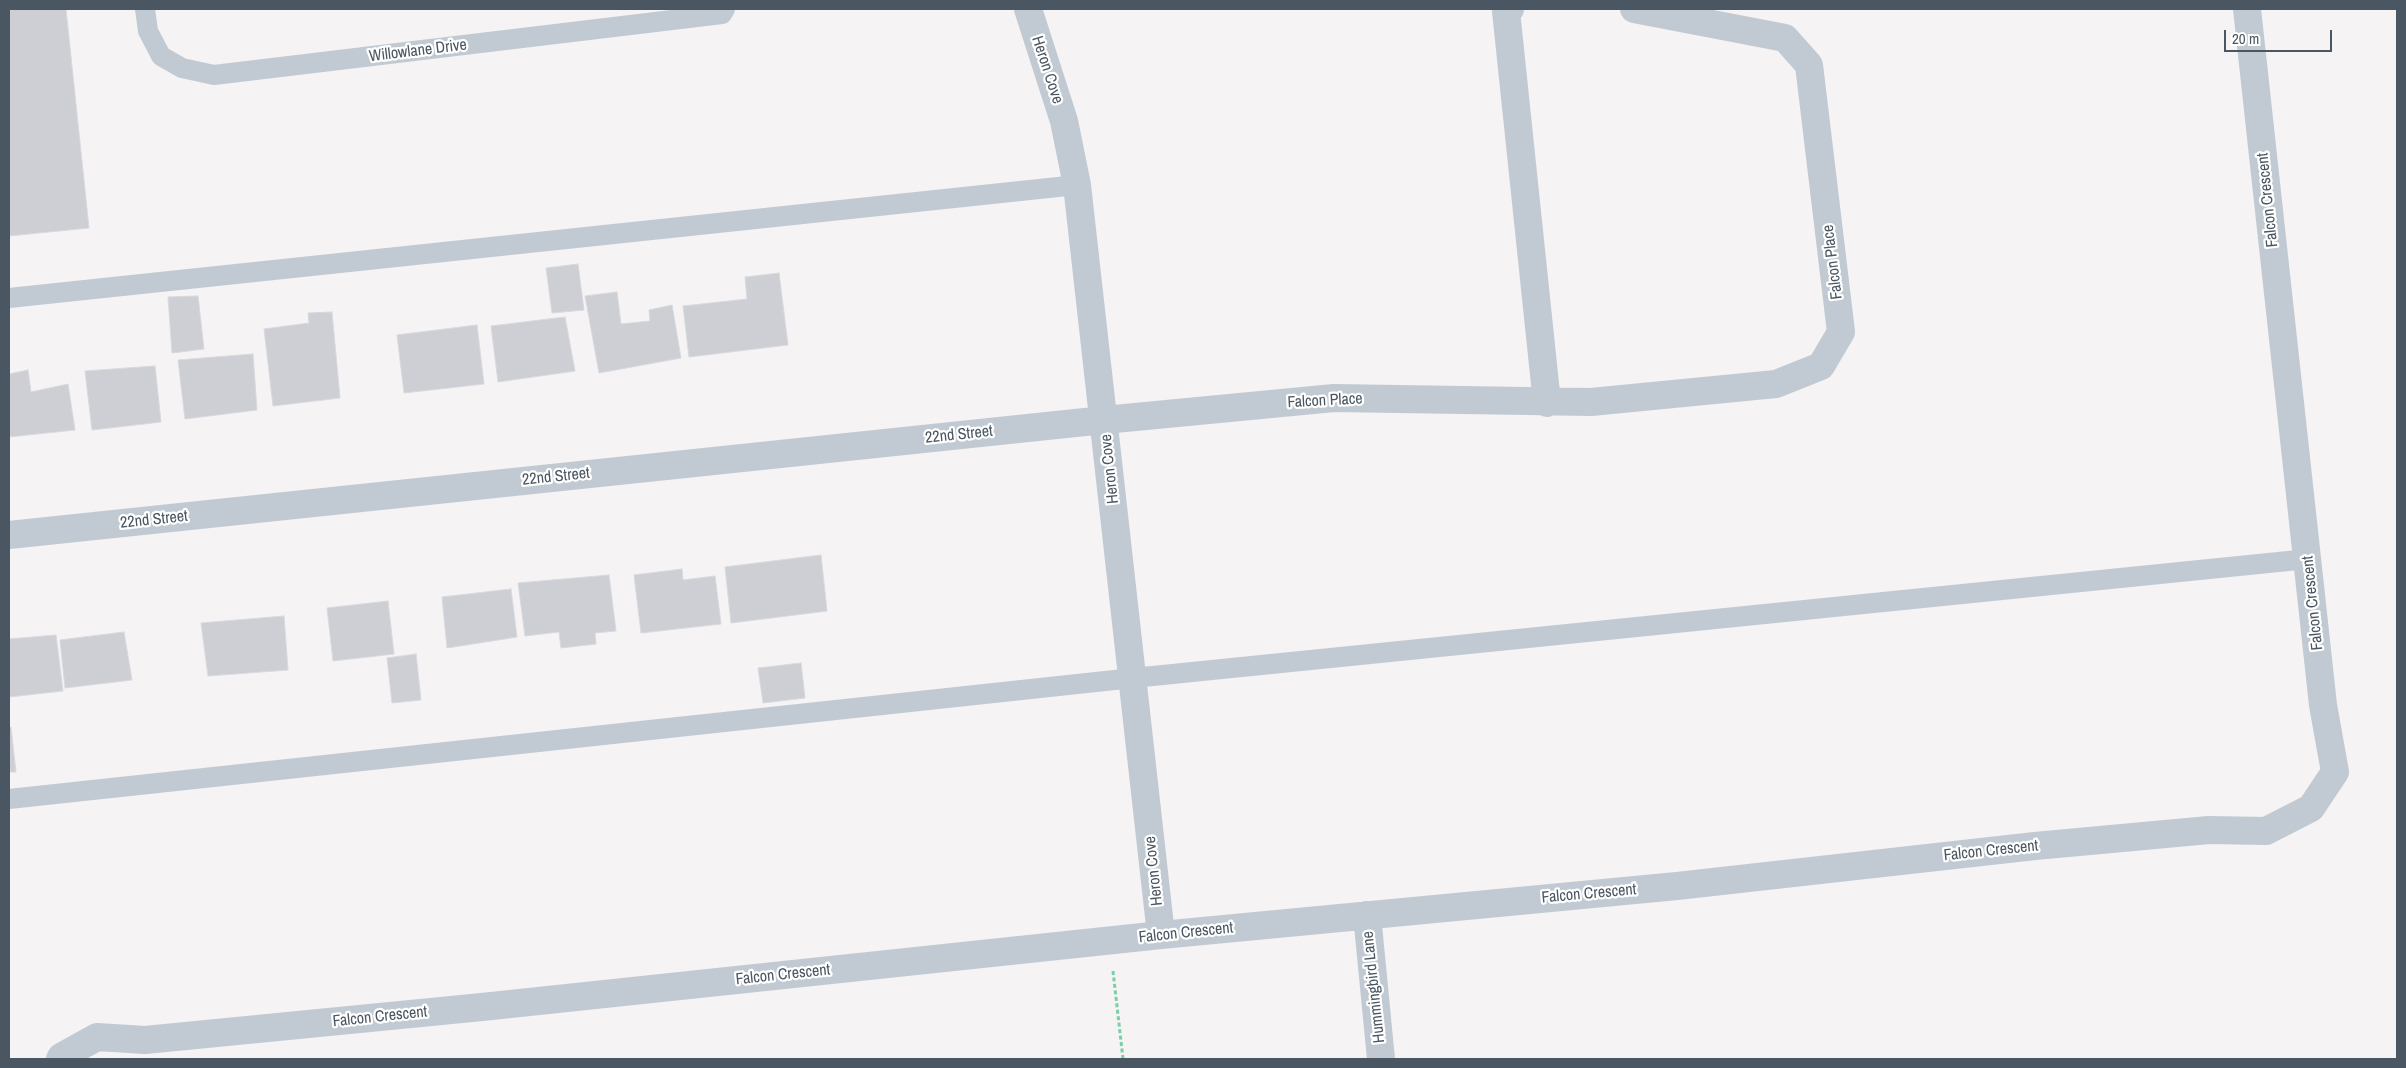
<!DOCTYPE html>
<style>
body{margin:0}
#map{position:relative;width:2406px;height:1068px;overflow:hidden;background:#f5f3f3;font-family:"Archivo Narrow",sans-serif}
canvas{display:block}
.frame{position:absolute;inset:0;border:10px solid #4a5661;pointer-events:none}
.scale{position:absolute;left:2224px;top:30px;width:108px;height:22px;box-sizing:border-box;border:2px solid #4a5661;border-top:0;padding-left:6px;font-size:15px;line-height:18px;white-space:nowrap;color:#4a5661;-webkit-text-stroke:4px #fff;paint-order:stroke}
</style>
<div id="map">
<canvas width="2406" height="1068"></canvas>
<div class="frame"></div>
<div class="scale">20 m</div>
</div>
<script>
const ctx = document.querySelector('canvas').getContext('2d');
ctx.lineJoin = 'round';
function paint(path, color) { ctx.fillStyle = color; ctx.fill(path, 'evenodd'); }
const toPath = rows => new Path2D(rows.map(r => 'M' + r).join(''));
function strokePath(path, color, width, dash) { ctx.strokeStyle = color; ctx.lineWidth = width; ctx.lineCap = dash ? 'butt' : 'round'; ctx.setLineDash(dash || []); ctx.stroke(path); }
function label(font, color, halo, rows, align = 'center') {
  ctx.font = font + ' "Archivo Narrow",sans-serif'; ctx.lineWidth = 4.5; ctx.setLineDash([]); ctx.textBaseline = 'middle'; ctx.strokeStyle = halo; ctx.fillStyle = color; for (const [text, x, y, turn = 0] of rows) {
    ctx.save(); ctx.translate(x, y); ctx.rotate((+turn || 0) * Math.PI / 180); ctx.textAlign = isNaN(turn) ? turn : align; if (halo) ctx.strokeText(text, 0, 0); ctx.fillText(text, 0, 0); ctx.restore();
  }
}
const building = toPath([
 [9,9,66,9,89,228,9,236,9,9],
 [578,264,584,310,552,313,546,268,578,264],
 [779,273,788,345,689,357,683,306,747,299,745,277,779,273],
 [617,292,621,324,650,321,649,310,672,305,681,358,599,373,585,296,617,292],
 [198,296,204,349,172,353,168,297,198,296],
 [332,312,340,398,273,406,264,329,309,323,308,313,332,312],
 [565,317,575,371,498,382,491,326,565,317],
 [477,325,484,384,404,393,397,335,477,325],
 [253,354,257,410,185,419,178,360,253,354],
 [155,366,161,422,92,430,85,371,155,366],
 [28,370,31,392,68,384,75,430,9,437,9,374,28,370],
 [821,555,827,611,731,623,725,567,821,555],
 [682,569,683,580,715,576,721,624,641,633,634,575,682,569],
 [609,575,616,631,595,633,596,644,561,648,559,632,525,636,518,583,609,575],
 [511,589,517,637,447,648,442,597,511,589],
 [388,601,394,654,333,661,327,608,388,601],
 [284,616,288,670,208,676,201,623,284,616],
 [124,632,132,680,65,688,60,640,124,632],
 [56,635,63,691,9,697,9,639,56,635],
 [416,654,421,700,392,703,387,658,416,654],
 [801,663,805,698,763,703,758,668,801,663],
 [9,727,11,727,16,772,9,772,9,727]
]);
paint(building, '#cdcfd5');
strokePath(building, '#d7d9de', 1);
strokePath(toPath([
 [1113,971,1123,1059]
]), '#7ad0a6', 3, [4, 2.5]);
strokePath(toPath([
 [145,9,148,31,161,56,182,68,214,75,722,14,725,9],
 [9,298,1077,185],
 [9,799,1133,678,2308,559]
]), '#c1cad2', 20);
strokePath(toPath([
 [1028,9,1064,121,1077,185,1161,935],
 [1510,9,1506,11,1547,403],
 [9,535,1104,420,1334,398,1591,402,1776,384,1821,366,1841,332,1809,65,1785,38,1634,9],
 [1367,915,1381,1059],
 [60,1059,61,1057,97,1037,145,1040,482,1007,1161,935,1677,886,2035,846,2209,830,2266,831,2311,808,2335,772,2323,705,2247,9]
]), '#c1cad2', 28);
label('16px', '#4a5661', '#fff', [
 ["Willowlane Drive",418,51,-7],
 ["Heron Cove",1047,70,72],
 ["Falcon Crescent",2268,200,-96],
 ["Falcon Place",1833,262,-97],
 ["Falcon Place",1325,401,-3],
 ["22nd Street",959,435,-6],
 ["Heron Cove",1110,469,-96],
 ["22nd Street",556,477,-6],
 ["22nd Street",154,520,-6],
 ["Falcon Crescent",2313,603,-96],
 ["Falcon Crescent",1991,851,-6],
 ["Heron Cove",1154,871,-96],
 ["Falcon Crescent",1589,894,-5],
 ["Falcon Crescent",1186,933,-6],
 ["Falcon Crescent",783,975,-6],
 ["Hummingbird Lane",1374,987,-96],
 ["Falcon Crescent",380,1017,-6]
]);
</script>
